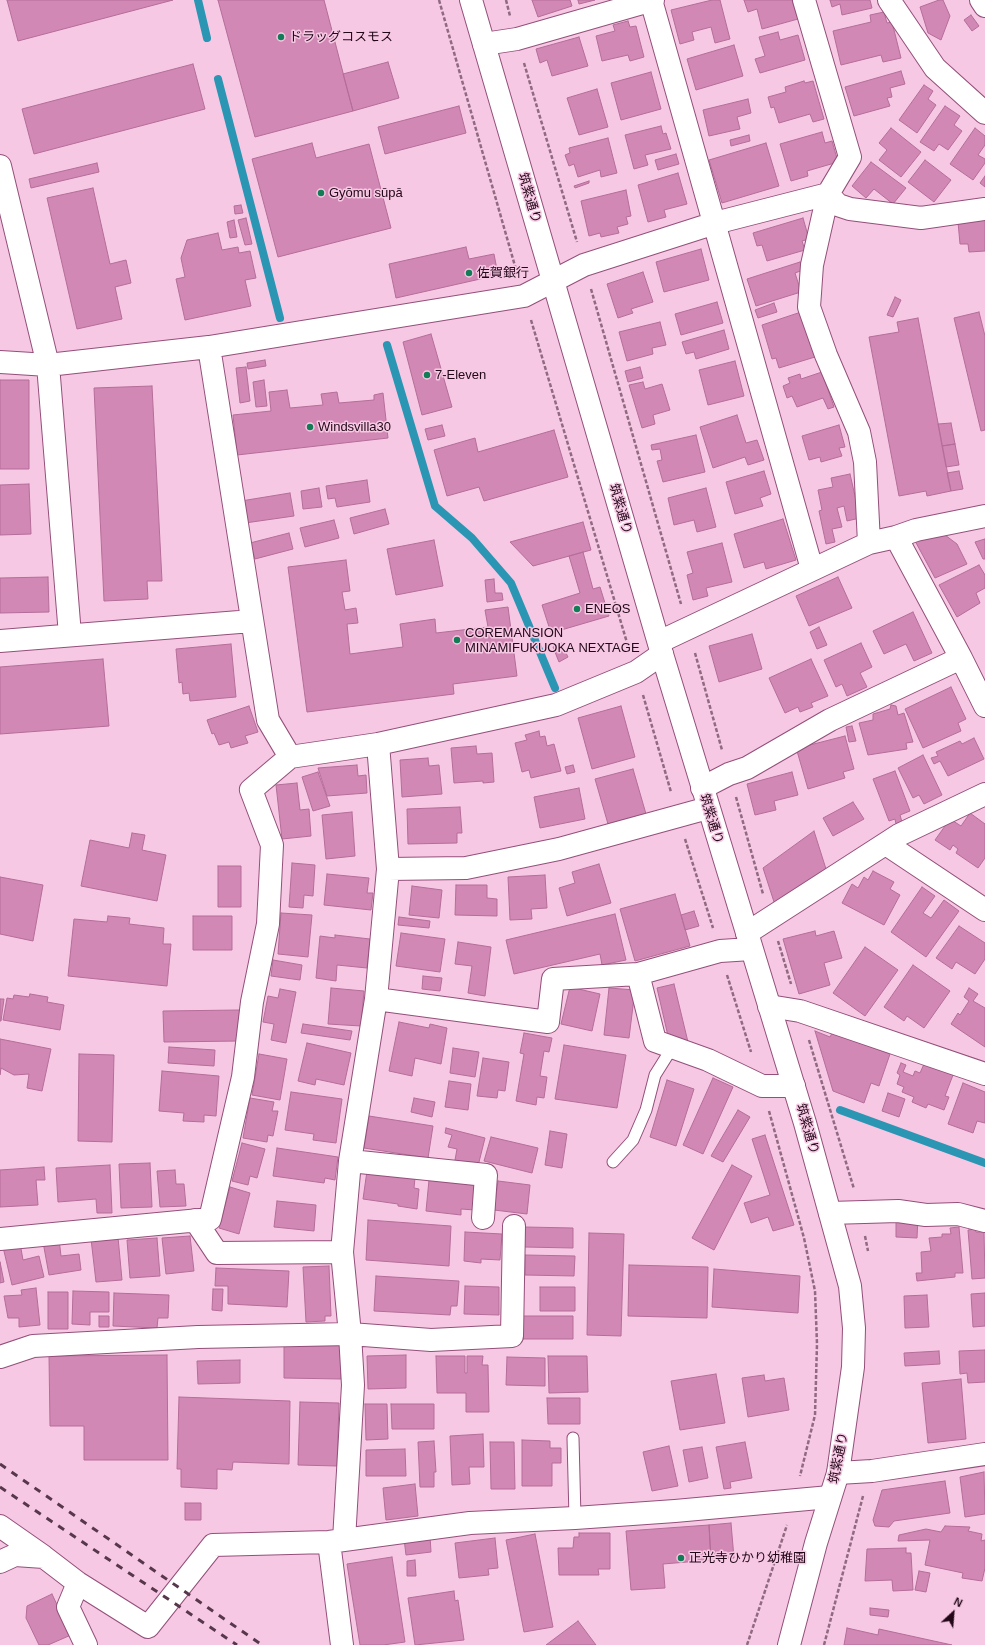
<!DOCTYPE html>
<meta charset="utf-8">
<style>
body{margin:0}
#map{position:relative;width:985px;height:1645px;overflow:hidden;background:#f7c8e3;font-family:Arial,sans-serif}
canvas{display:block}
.north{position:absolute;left:933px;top:1593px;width:40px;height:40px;-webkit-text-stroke:3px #f7c8e3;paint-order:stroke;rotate:26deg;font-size:11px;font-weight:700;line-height:16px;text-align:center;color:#210718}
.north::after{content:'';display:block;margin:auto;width:14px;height:18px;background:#210718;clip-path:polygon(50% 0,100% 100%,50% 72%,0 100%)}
</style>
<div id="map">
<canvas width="985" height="1645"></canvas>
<div class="north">N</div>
</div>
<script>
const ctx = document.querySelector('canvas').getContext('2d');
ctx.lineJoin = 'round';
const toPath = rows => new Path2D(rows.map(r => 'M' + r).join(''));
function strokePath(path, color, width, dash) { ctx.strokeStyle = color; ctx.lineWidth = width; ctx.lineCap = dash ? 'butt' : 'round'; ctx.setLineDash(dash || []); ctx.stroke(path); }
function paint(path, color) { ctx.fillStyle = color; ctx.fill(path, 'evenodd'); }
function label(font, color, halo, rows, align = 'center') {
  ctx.font = font + ' Arial,"Noto Sans JP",sans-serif'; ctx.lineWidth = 3; ctx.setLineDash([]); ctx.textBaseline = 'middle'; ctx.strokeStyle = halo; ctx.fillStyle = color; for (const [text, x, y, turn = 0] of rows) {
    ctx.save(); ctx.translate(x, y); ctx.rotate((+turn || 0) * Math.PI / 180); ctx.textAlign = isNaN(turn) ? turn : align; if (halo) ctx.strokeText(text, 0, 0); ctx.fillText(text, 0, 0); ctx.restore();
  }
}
strokePath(toPath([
 [198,0,207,38],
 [218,79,280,318],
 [387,345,435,506,472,538,511,583,555,688],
 [840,1110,985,1163]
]), '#2b95b4', 8);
const building = toPath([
 [7,0,173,0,18,41,7,0],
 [218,0,324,0,353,111,255,137,218,0],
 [532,0,570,0,572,6,538,17,532,0],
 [578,0,595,0,579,4,578,0],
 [712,0,720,0,730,39,715,43,711,27,692,32,694,40,680,44,671,10,712,0],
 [744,0,792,0,798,19,762,29,757,9,748,12,744,0],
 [830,0,870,0,872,8,842,15,840,4,832,7,830,0],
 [939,0,943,0,950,16,941,40,928,33,920,7,939,0],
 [884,12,887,23,892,22,901,58,883,62,881,55,841,65,833,31,871,22,870,15,884,12],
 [971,15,979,26,972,31,964,20,971,15],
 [628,21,630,27,636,26,644,57,630,61,628,55,602,61,596,36,615,31,613,25,628,21],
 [778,32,780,40,798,35,805,60,760,73,755,59,765,56,759,37,778,32],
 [579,37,588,66,552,76,547,60,540,63,536,49,579,37],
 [734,45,743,76,696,90,687,59,734,45],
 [388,62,399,98,353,111,343,74,388,62],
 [193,64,205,109,34,154,22,109,193,64],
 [901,71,905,84,890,88,892,97,887,98,890,106,854,116,845,87,901,71],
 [651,72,661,109,621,120,611,83,651,72],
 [804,81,805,83,813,81,824,119,813,122,810,114,779,123,774,107,771,108,768,97,786,92,785,87,804,81],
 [924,85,933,91,928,99,936,105,917,133,899,120,924,85],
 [597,89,608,127,579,135,567,98,597,89],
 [748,99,751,113,737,117,740,129,709,136,703,110,748,99],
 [459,106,466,133,385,154,378,127,459,106],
 [945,106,960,116,954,125,962,131,948,150,939,144,934,151,920,142,945,106],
 [661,126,663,134,666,133,671,149,645,155,648,165,634,169,625,135,661,126],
 [891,128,921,152,901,177,879,160,887,150,879,143,891,128],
 [975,128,985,136,985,145,978,155,985,159,985,163,973,180,950,164,975,128],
 [822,132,825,143,832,141,838,162,807,171,808,176,791,181,780,144,822,132],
 [749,135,750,141,731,146,730,140,749,135],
 [608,138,617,173,601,177,600,170,578,177,574,164,569,166,565,155,570,153,569,148,608,138],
 [312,143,316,158,369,144,391,228,278,257,252,159,312,143],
 [766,143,779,186,722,203,709,160,766,143],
 [676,154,679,164,658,170,655,160,676,154],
 [925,160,951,180,934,202,908,182,925,160],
 [871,162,906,188,893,204,874,189,866,198,852,186,871,162],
 [97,163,99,172,31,188,29,179,97,163],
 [678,173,687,204,664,210,666,217,648,222,638,185,678,173],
 [985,176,985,187,980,183,985,176],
 [589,181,589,183,575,188,574,186,589,181],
 [93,188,110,264,126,260,131,283,115,287,122,319,77,329,47,198,93,188],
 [626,190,631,216,626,217,628,224,617,227,619,233,601,237,600,233,589,236,581,201,626,190],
 [241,205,243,213,235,214,234,206,241,205],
 [246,218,252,244,245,245,238,220,246,218],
 [803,218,809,239,802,241,805,250,767,261,762,245,757,246,753,233,803,218],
 [985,219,985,251,969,252,968,244,960,244,958,222,985,219],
 [234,220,237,237,230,238,227,222,234,220],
 [218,233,222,250,238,247,239,253,250,251,256,278,245,280,251,306,185,320,176,279,185,277,181,258,187,240,218,233],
 [466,247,469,259,494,254,498,275,396,298,389,264,466,247],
 [701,249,709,280,664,292,656,262,701,249],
 [800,262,803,270,795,273,801,292,756,306,747,279,800,262],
 [643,272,653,302,631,309,633,313,618,318,607,284,643,272],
 [895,297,901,300,893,317,887,315,895,297],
 [717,302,723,323,681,335,675,314,717,302],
 [774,303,777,312,758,318,755,310,774,303],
 [801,312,815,357,779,368,776,358,772,359,762,325,801,312],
 [979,312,985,336,985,430,981,431,954,318,979,312],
 [918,318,951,491,927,496,926,491,899,496,869,337,899,332,897,322,918,318],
 [660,322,666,345,652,348,653,354,627,361,619,332,660,322],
 [724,330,729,349,696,359,694,352,686,354,682,342,724,330],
 [431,334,452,407,422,415,403,342,431,334],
 [265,360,266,366,248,369,247,363,265,360],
 [735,361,744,396,708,405,699,370,735,361],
 [246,367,250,401,240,403,236,368,246,367],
 [640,367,643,378,628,382,625,371,640,367],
 [822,372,834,407,828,409,823,398,797,407,792,396,787,398,783,386,790,383,788,378,800,374,801,379,822,372],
 [0,380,29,380,29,469,0,469,0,380],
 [264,380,267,406,256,407,253,382,264,380],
 [643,382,645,389,662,384,670,410,653,415,655,424,642,428,629,385,643,382],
 [152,386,162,581,147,581,148,599,104,601,94,388,152,386],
 [287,390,290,408,323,405,321,394,337,392,339,403,374,400,374,395,383,393,388,438,237,455,233,415,271,411,269,392,287,390],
 [737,415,746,443,757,440,764,460,748,465,745,457,713,468,700,427,737,415],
 [951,423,955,444,942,446,938,424,951,423],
 [442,425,445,436,428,440,425,429,442,425],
 [839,425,845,447,839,448,842,456,821,462,820,457,809,460,802,436,839,425],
 [554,430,568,477,484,501,479,487,447,496,434,450,475,438,478,452,554,430],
 [696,435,705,472,663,482,657,461,662,460,660,449,652,450,651,445,696,435],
 [955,444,959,465,946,467,942,446,955,444],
 [764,471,771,494,760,498,763,506,735,514,726,482,764,471],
 [959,471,963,489,951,491,947,473,959,471],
 [850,474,860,518,847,521,844,506,837,508,842,527,832,529,835,542,826,544,819,511,822,510,818,490,833,487,831,478,850,474],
 [367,480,370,502,337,507,335,498,328,499,326,486,367,480],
 [29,484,31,534,0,535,0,485,29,484],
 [319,488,322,507,303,509,301,491,319,488],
 [706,488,716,527,697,532,694,520,674,525,668,498,706,488],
 [290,493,294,516,245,523,241,501,290,493],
 [385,509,389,524,354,534,350,518,385,509],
 [783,519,796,560,766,569,764,562,744,568,734,534,783,519],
 [334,520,339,538,305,547,300,528,334,520],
 [583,522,591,550,533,566,510,542,583,522],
 [941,532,957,544,967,564,935,578,914,539,941,532],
 [289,533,293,549,255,559,250,543,289,533],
 [985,539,985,559,983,559,975,542,985,539],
 [434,540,443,586,396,595,387,549,434,540],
 [722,543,732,582,706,588,708,596,693,600,687,575,693,573,687,552,722,543],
 [583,552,593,589,600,587,609,616,551,633,542,605,580,593,569,556,583,552],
 [346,560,350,591,342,592,345,610,356,608,358,623,347,624,350,654,403,647,400,624,435,619,436,633,488,627,485,610,508,607,517,676,453,684,454,694,307,712,288,567,346,560],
 [979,565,985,575,985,588,976,593,980,603,957,617,939,585,979,565],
 [48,577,49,612,0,613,0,578,48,577],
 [838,577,852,608,809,626,796,596,838,577],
 [494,579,495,593,502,593,503,600,487,602,485,580,494,579],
 [913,612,932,653,914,661,906,644,884,654,873,631,913,612],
 [819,627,827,645,817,649,810,632,819,627],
 [752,634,762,669,719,682,709,646,752,634],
 [561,643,568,657,559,662,553,647,561,643],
 [861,643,872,667,860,673,867,687,847,696,842,684,836,687,824,660,861,643],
 [231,644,236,697,190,701,189,693,183,694,182,682,179,683,176,649,231,644],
 [103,659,109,726,0,734,0,667,103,659],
 [811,659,828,696,811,703,813,707,800,712,798,707,785,713,769,678,811,659],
 [951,687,966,719,958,723,961,731,923,748,905,709,951,687],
 [891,705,896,706,898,715,904,713,913,742,906,743,907,749,868,755,859,723,873,720,873,714,890,709,891,705],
 [249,706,258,732,245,736,248,743,231,748,229,742,219,745,214,733,212,734,207,720,249,706],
 [621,706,635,757,592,769,578,718,621,706],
 [852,726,856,741,849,742,846,727,852,726],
 [539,731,540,737,545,736,547,746,554,744,561,771,531,778,529,770,522,772,515,743,527,740,525,735,539,731],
 [845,736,854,769,843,772,845,778,808,789,797,751,803,749,802,747,845,736],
 [974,738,984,759,948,776,940,761,934,764,931,758,938,756,936,752,960,741,962,744,974,738],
 [476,746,477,754,492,753,494,782,483,783,483,781,454,783,451,748,476,746],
 [923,755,942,795,924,804,919,795,913,798,898,768,923,755],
 [428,758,429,766,439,765,442,794,402,797,400,760,428,758],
 [357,765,358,776,366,775,367,793,327,796,318,768,357,765],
 [573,765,575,772,567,774,565,767,573,765],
 [633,769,646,814,608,824,595,779,633,769],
 [895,771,910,811,900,815,902,822,896,824,895,819,889,821,873,779,895,771],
 [318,772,330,806,313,811,302,777,318,772],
 [792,772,798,795,774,801,776,810,755,815,747,784,792,772],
 [297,783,300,810,309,809,311,836,282,839,276,785,297,783],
 [579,788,585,819,540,828,534,797,579,788],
 [853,802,864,819,833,836,823,818,853,802],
 [460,807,462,833,457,833,457,843,408,844,407,809,460,807],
 [352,812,355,856,326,859,322,815,352,812],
 [970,813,985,824,985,858,978,868,956,853,958,849,953,845,950,850,935,840,950,819,961,826,970,813],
 [814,831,826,869,775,905,763,868,814,831],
 [132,833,145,835,142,850,166,855,157,901,81,886,90,840,129,848,132,833],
 [292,863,315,865,313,896,304,895,303,908,289,907,292,863],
 [599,864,611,903,567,916,559,888,575,883,572,872,599,864],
 [218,866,241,866,241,907,218,907,218,866],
 [873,871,894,882,890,889,900,895,884,925,842,903,852,884,858,888,864,877,868,880,873,871],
 [327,874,369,878,367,893,373,893,371,910,324,905,327,874],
 [545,875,547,908,531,909,532,919,510,920,508,877,545,875],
 [0,877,43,885,33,941,0,934,0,877],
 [456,885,487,885,487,898,497,899,497,916,455,915,456,885],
 [412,886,442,890,439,918,409,915,412,886],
 [922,887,935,896,923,913,931,918,944,900,959,911,926,957,891,932,922,887],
 [675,894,690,946,635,961,620,909,675,894],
 [694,911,699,926,685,930,681,915,694,911],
 [281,913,312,915,308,957,278,954,281,913],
 [615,914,626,960,602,965,600,954,514,974,506,940,615,914],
 [108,916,130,918,129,924,164,928,163,944,171,944,167,986,68,976,74,919,107,922,108,916],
 [193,916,232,916,232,950,193,950,193,916],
 [399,917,430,921,429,928,398,925,399,917],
 [959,926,985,943,985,959,975,974,956,962,952,969,936,958,959,926],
 [815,931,816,936,834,931,842,958,824,963,830,985,799,994,783,939,815,931],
 [401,933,445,939,440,972,396,966,401,933],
 [335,935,370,939,367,968,337,965,336,981,316,978,320,936,335,938,335,935],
 [458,942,491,947,485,996,468,993,472,966,455,964,458,942],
 [865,947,898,970,865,1016,833,993,865,947],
 [273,960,302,965,300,980,271,976,273,960],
 [913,965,950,991,924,1028,907,1016,904,1021,884,1007,913,965],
 [423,976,442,978,440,991,422,989,423,976],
 [674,984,688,1042,668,1036,657,988,674,984],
 [570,987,600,994,592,1031,561,1024,570,987],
 [331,988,364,991,361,1026,328,1024,331,988],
 [609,988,635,990,629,1038,604,1035,609,988],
 [969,988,978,994,973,1001,985,1008,985,1047,951,1024,958,1013,960,1015,969,1001,964,997,969,988],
 [280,989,296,992,286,1043,271,1040,274,1024,263,1022,268,996,278,998,280,989],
 [30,994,48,997,47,1002,64,1005,60,1030,3,1020,7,998,13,999,14,995,29,997,30,994],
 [0,999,4,999,1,1021,0,1021,0,999],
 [240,1010,240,1041,164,1042,163,1011,240,1010],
 [399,1022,429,1028,430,1024,447,1028,441,1064,415,1058,412,1076,389,1071,399,1022],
 [303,1024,352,1031,350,1040,301,1033,303,1024],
 [815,1031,830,1037,832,1033,890,1054,879,1086,871,1083,864,1103,833,1091,815,1031],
 [524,1033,552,1038,549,1052,544,1051,540,1076,547,1077,544,1098,537,1097,536,1105,516,1101,524,1054,520,1053,524,1033],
 [0,1039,51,1049,42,1091,27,1088,29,1074,14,1075,1,1068,0,1075,0,1039],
 [307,1043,351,1053,344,1085,316,1079,315,1085,298,1081,307,1043],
 [564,1045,626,1055,617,1108,555,1099,564,1045],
 [169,1047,215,1050,214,1066,168,1063,169,1047],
 [453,1048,479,1052,475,1077,450,1073,453,1048],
 [79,1054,114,1055,112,1142,78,1141,79,1054],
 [259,1054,287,1059,280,1100,252,1095,259,1054],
 [483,1058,509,1062,505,1091,498,1090,497,1098,477,1096,483,1058],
 [901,1063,906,1065,903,1072,913,1076,915,1071,920,1073,924,1064,953,1075,945,1096,949,1097,944,1110,928,1104,926,1108,912,1102,914,1097,902,1092,904,1087,897,1084,900,1075,897,1073,901,1063],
 [162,1071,219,1076,216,1116,204,1115,204,1122,183,1121,184,1113,159,1111,162,1071],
 [713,1078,733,1087,703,1154,683,1145,713,1078],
 [667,1080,694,1089,676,1146,650,1137,667,1080],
 [449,1081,471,1084,468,1110,445,1107,449,1081],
 [963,1083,985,1092,985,1123,977,1121,973,1133,948,1124,963,1083],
 [291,1092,342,1099,336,1143,313,1140,314,1134,285,1130,291,1092],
 [888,1093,905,1099,899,1117,882,1111,888,1093],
 [250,1098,274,1102,272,1111,278,1111,273,1136,268,1135,267,1142,243,1138,250,1098],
 [414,1098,435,1102,432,1117,411,1112,414,1098],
 [738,1110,750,1117,723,1162,711,1156,738,1110],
 [369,1116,433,1126,428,1158,364,1148,369,1116],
 [446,1128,485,1138,478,1166,455,1160,457,1149,448,1147,452,1135,445,1133,446,1128],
 [550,1131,567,1134,562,1168,545,1165,550,1131],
 [765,1135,794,1225,773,1231,768,1217,751,1223,744,1203,770,1195,752,1139,765,1135],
 [491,1137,538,1148,532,1173,484,1161,491,1137],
 [242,1143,265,1149,257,1178,250,1176,248,1185,232,1181,242,1143],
 [277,1148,338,1157,335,1180,325,1178,324,1183,273,1176,277,1148],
 [150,1163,152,1207,121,1208,119,1164,150,1163],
 [110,1165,112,1213,97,1213,96,1199,58,1202,56,1168,110,1165],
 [732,1165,752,1176,714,1250,692,1238,732,1165],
 [44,1167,45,1180,36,1180,38,1205,0,1207,0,1170,44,1167],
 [175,1170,176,1184,184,1184,186,1206,160,1207,157,1171,175,1170],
 [367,1171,415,1178,414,1188,419,1189,417,1209,398,1206,398,1204,363,1199,367,1171],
 [429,1180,477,1185,475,1210,461,1209,461,1215,426,1211,429,1180],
 [498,1181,530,1185,527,1214,494,1210,498,1181],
 [230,1187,250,1193,239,1234,219,1228,230,1187],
 [277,1201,316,1205,314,1231,274,1227,277,1201],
 [896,1216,918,1217,917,1238,896,1237,896,1216],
 [368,1220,451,1226,449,1266,366,1260,368,1220],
 [525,1227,573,1228,573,1248,524,1247,525,1227],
 [959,1227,963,1273,955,1273,955,1277,917,1281,916,1273,922,1273,921,1252,931,1251,929,1238,942,1237,942,1234,951,1234,950,1228,959,1227],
 [975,1229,976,1232,984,1232,985,1278,972,1279,968,1230,975,1229],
 [465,1232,502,1234,500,1260,481,1259,481,1263,464,1261,465,1232],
 [589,1233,624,1234,621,1336,587,1335,589,1233],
 [190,1236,194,1271,166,1274,162,1238,190,1236],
 [118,1237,122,1280,96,1282,91,1239,118,1237],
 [157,1238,160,1276,130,1278,127,1240,157,1238],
 [59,1239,61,1256,79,1254,81,1270,49,1275,43,1242,59,1239],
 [20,1243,23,1260,39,1256,44,1277,12,1285,3,1247,20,1243],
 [525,1255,575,1256,574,1276,525,1275,525,1255],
 [0,1262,4,1282,0,1283,0,1262],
 [629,1265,708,1267,707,1318,628,1316,629,1265],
 [329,1266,331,1316,325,1316,325,1321,306,1322,303,1267,329,1266],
 [216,1268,289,1271,287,1307,228,1304,228,1286,215,1286,216,1268],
 [714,1269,800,1276,798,1313,712,1307,714,1269],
 [376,1276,459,1281,457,1306,451,1306,450,1315,374,1311,376,1276],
 [465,1286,499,1287,499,1315,464,1314,465,1286],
 [540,1287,575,1287,575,1311,540,1311,540,1287],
 [36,1288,40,1325,19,1327,19,1318,8,1318,4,1296,22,1295,21,1290,36,1288],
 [213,1289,223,1289,222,1311,212,1310,213,1289],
 [73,1291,109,1292,109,1312,90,1312,90,1325,72,1324,73,1291],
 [48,1292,68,1292,68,1329,48,1329,48,1292],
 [114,1293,169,1295,168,1318,158,1318,157,1328,113,1326,114,1293],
 [985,1293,985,1326,973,1327,971,1294,985,1293],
 [927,1295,929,1327,905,1328,904,1296,927,1295],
 [99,1316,109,1316,109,1327,99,1327,99,1316],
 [523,1316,573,1316,573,1339,523,1339,523,1316],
 [284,1344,341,1345,341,1379,284,1378,284,1344],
 [985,1350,985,1382,968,1383,967,1373,960,1374,959,1351,985,1350],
 [939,1351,940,1364,905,1366,904,1353,939,1351],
 [167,1355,168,1460,84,1460,84,1426,50,1426,49,1356,167,1355],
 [406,1355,406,1388,368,1389,367,1356,406,1355],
 [436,1356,465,1356,465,1373,467,1373,467,1356,483,1356,482,1365,488,1365,489,1412,466,1412,466,1393,437,1393,436,1356],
 [548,1356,587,1356,588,1392,549,1393,548,1356],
 [507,1357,545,1358,545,1386,506,1385,507,1357],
 [240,1360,240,1383,198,1384,197,1361,240,1360],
 [716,1374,725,1423,680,1430,671,1381,716,1374],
 [764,1375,765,1381,784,1378,789,1410,748,1417,742,1378,764,1375],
 [961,1379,966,1439,928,1443,922,1383,961,1379],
 [179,1397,290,1401,289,1464,233,1462,232,1470,217,1469,217,1489,181,1487,181,1469,177,1469,179,1397],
 [547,1398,580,1398,580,1424,548,1424,547,1398],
 [300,1402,339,1403,337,1466,298,1465,300,1402],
 [365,1404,387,1404,388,1439,366,1440,365,1404],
 [391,1404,434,1404,434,1429,392,1429,391,1404],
 [483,1434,484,1467,469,1467,470,1484,452,1485,450,1436,483,1434],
 [522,1440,550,1441,550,1448,561,1448,561,1463,552,1463,552,1486,522,1486,522,1440],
 [434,1441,436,1472,434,1472,434,1487,420,1487,418,1442,434,1441],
 [490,1442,514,1442,515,1489,491,1489,490,1442],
 [745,1442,752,1478,730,1482,731,1488,724,1489,716,1447,745,1442],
 [669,1446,678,1486,652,1491,643,1452,669,1446],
 [702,1447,708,1478,689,1482,683,1450,702,1447],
 [405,1449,406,1476,366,1476,366,1450,405,1449],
 [984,1472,985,1514,965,1517,960,1477,984,1472],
 [945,1481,950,1513,894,1521,889,1527,875,1526,873,1520,882,1490,945,1481],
 [415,1484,418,1516,386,1520,383,1488,415,1484],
 [185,1503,201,1503,201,1520,185,1520,185,1503],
 [731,1523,734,1558,711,1560,709,1525,731,1523],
 [709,1525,711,1560,663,1564,665,1588,631,1590,626,1531,709,1525],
 [945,1526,970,1527,968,1531,982,1534,981,1541,985,1540,985,1568,982,1581,962,1578,963,1573,925,1565,930,1540,898,1541,899,1535,926,1529,941,1532,945,1526],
 [579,1533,610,1533,610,1569,598,1569,599,1575,559,1575,558,1548,573,1548,574,1537,579,1537,579,1533],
 [535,1534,553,1627,524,1632,506,1540,535,1534],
 [430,1536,431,1552,406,1555,404,1539,430,1536],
 [495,1538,498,1568,488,1569,489,1575,459,1578,455,1543,495,1538],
 [906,1548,906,1553,911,1553,913,1590,893,1591,892,1580,865,1581,867,1549,906,1548],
 [392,1557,405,1642,383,1645,360,1645,347,1564,392,1557],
 [415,1560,416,1576,407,1576,407,1561,415,1560],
 [919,1571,930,1573,926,1592,915,1590,919,1571],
 [454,1591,455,1601,458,1600,464,1640,415,1645,408,1598,454,1591],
 [52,1594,71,1635,48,1645,39,1645,26,1618,27,1606,52,1594],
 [870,1608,889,1610,888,1617,870,1615,870,1608],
 [578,1621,596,1645,546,1645,578,1621],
 [847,1628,878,1635,879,1629,952,1645,844,1645,847,1628]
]);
paint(building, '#d288b5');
strokePath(building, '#b46d99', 1);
const lane = toPath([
 [613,1162,633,1140,646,1110,655,1075,672,1048],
 [573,1438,575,1518]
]);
const street = toPath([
 [651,0,812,569],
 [804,0,850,157,828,194,812,265,809,307,826,355,859,432,865,462,869,543],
 [889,0,935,68,985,113],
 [981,0,985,6],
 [484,44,517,39,653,0],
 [0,166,48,365,70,635],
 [209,347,268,720,290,757,378,744,556,705,636,672,662,654],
 [0,362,48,365,209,347,524,296,584,265,715,223,828,194,838,205,850,209,921,218,985,209],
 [896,537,916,530,985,516],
 [0,641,252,621],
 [659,642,869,543,896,537,961,658,985,706],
 [702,788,729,774,747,768,830,720,961,658],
 [886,844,985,910],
 [388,869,466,868,559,849,708,808],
 [747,933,899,835,985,794],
 [638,974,655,1041,708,1060,762,1086,794,1086],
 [376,999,548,1022,553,979,638,974,720,951,751,949],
 [769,1006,800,1011,985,1074],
 [350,1161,486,1175,483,1218],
 [830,1213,898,1211,926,1215,958,1214,985,1221],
 [195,1220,217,1253,342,1252],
 [0,1239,210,1219,243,1077,252,1002,268,924,272,845,251,790,290,757],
 [0,1357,33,1346,198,1337,350,1334,431,1340,512,1336,514,1226],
 [838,1473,872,1471,985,1454],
 [0,1526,43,1556],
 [344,1540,353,1385,350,1334,342,1252,350,1161,376,999,388,869,378,744],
 [329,1542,342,1645],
 [0,1562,15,1555,44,1557,78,1583,148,1627,213,1545,329,1542,470,1523,575,1518,675,1511,830,1497],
 [78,1583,68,1607,86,1645]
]);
const secondary = toPath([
 [471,0,662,654,805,1123,850,1286,854,1328,853,1367,838,1473,816,1543,789,1645]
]);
strokePath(lane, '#934f7a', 13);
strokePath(street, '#934f7a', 24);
strokePath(secondary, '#934f7a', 24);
strokePath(toPath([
 [439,0,517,273],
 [506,0,510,16],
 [524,63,577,242],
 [591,289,681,604],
 [531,320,628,646],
 [695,653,722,750],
 [643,695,671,792],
 [736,797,763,894],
 [685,839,713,928],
 [778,941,791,984],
 [727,975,751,1052],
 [809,1040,854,1189],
 [769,1111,804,1238,815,1291,817,1344,815,1415,800,1476],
 [865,1236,868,1251],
 [747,1645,787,1525],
 [824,1645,863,1496]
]), '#8f6a80', 2.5, [4, 2]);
strokePath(lane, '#fff', 11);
strokePath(street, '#fff', 22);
strokePath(secondary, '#fff', 22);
strokePath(toPath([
 [0,1464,262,1645],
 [0,1487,237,1645]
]), '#57374b', 3, [7, 7]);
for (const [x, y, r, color] of [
 [281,37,4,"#127c56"],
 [321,193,4,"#127c56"],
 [469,273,4,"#127c56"],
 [427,375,4,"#127c56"],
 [310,427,4,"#127c56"],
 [577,609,4,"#127c56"],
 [457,640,4,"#127c56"],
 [681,1558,4,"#127c56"]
]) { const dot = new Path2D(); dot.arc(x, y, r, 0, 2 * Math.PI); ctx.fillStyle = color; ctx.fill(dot); strokePath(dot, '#f7c8e3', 1.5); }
label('13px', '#210718', '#f7c8e3', [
 ["ドラッグコスモス",289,37],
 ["Gyōmu sūpā",329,193],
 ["佐賀銀行",477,273],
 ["7-Eleven",435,375],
 ["Windsvilla30",318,427],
 ["ENEOS",585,609],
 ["COREMANSION",465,633],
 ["MINAMIFUKUOKA NEXTAGE",465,648],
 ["正光寺ひかり幼稚園",689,1558]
], 'left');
label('13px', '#210718', '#f7c8e3', [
 ["筑紫通り",529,198,74],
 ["筑紫通り",620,509,74],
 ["筑紫通り",711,819,73],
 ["筑紫通り",807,1129,74],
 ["筑紫通り",839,1458,-79]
]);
</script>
